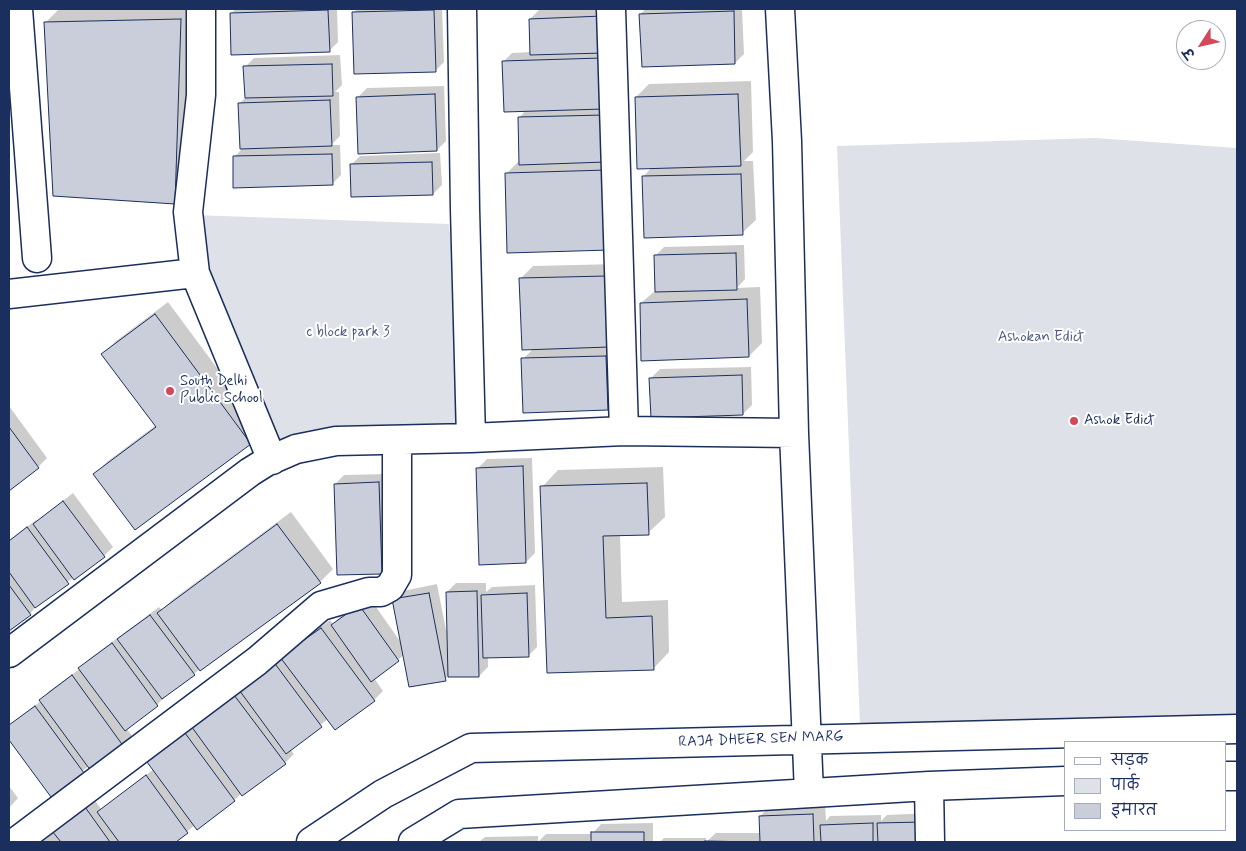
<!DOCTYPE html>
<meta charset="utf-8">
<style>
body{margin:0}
#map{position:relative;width:1246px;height:851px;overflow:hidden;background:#fff;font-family:Mynerve,"Playpen Sans Deva",sans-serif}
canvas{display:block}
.frame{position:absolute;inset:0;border:10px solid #1b2f5e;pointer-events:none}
.legend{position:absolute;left:1064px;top:741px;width:162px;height:90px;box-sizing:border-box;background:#fff;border:1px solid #a4acbf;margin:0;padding:6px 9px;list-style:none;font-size:15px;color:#1b2f5e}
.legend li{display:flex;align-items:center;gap:10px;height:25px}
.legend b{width:25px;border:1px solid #a4acbf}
.north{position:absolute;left:1176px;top:20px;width:50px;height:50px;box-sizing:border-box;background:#fff;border:1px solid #a4acbf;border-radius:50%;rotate:235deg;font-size:14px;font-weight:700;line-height:20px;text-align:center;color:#1b2f5e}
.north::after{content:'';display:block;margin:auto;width:18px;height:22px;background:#d1495b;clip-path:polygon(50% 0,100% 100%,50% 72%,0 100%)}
</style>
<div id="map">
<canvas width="1246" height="851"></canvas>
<div class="frame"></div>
<ul class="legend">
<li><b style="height:6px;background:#fff"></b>सड़क</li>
<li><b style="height:14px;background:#dee1e7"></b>पार्क</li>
<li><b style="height:14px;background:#caceda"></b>इमारत</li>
</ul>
<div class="north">उ</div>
</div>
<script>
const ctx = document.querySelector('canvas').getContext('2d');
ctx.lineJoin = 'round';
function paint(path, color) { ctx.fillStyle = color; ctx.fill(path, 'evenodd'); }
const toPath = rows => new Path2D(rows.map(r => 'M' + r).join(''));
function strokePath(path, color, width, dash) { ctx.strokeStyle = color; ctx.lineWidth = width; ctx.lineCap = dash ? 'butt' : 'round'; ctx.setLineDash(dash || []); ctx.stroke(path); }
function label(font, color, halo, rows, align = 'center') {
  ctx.font = font + ' Mynerve,sans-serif'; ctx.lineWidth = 4; ctx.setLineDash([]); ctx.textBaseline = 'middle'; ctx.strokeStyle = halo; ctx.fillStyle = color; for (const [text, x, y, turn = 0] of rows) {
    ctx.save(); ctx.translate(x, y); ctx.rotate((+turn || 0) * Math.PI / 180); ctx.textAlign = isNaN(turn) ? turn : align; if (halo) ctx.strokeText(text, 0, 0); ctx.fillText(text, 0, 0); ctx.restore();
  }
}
paint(toPath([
 [1095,138,1237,148,1237,715,860,725,837,146],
 [194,215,449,224,471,438,283,456,195,273]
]), '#dee1e7');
paint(toPath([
 [59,9,197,9,191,186,175,202,45,23],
 [236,9,337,9,338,42,329,51,231,13],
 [357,9,442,9,444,62,435,71,353,13],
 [583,9,612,9,622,235,506,174,519,161,519,118,526,110,503,62,512,53,531,52,530,19,539,10],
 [646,9,742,9,744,54,735,63,640,14],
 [340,55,342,85,335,92,339,92,340,136,331,145,340,145,341,175,332,184,234,157,241,150,239,104,246,97,245,67,254,58],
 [751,81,753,152,744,161,753,161,756,220,742,233,643,177,652,167,636,97,649,84],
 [444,86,446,141,437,150,358,97,367,88],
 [440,153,442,185,433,194,351,165,360,156],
 [744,245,745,279,737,288,760,287,762,343,749,356,641,303,656,290,655,256,664,247],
 [619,264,622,333,607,348,615,347,616,400,608,409,523,359,533,349,520,279,533,266],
 [168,302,263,430,250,443,95,474,108,461,156,425,103,354,116,341],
 [751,367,752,405,743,414,651,378,660,369],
 [9,406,47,458,38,467,9,489],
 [532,458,535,553,526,562,478,468,487,459],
 [663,467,665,517,648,533,620,534,622,602,668,600,669,652,653,669,548,672,542,487,558,470],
 [387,474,390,564,381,573,335,484,344,475],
 [73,493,113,547,104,556,74,577,38,604,30,614,9,630,9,540,36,520,37,521],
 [291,512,333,569,320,582,200,669,166,695,166,696,157,705,126,728,133,737,124,746,89,766,51,795,9,738,9,725,41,701,49,691,81,668,89,659,159,607,162,610,172,600],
 [456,583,486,583,486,592,492,587,535,585,537,647,528,656,488,656,488,667,479,676,448,676,445,679,404,655,374,678,383,691,374,700,328,719,290,749,294,754,285,763,242,793,234,800,195,825,174,842,42,842,94,799,101,809,154,769,148,762,157,753,291,649,330,620,333,624,341,616,369,597,402,644,394,600,403,591,437,584,446,630,448,630,447,592],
 [9,786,18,798,9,808],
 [825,802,826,821,830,816,881,815,881,821,887,815,931,813,932,842,660,842,664,838,706,838,706,842,716,833,761,833,760,816,774,803],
 [653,823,653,842,593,842,592,839,590,839,590,842,538,842,546,834,592,834,601,824],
 [538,836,538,842,479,842,485,837]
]), '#0003');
const building = toPath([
 [328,10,330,52,231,55,230,13,328,10],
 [434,10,436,72,354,74,352,12,434,10],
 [734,11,735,64,642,67,639,14,734,11],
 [603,16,604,53,530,55,529,19,603,16],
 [181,19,175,204,53,196,44,22,181,19],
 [602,58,604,109,504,112,502,61,602,58],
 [332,64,333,96,245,98,243,66,332,64],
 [435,94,437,151,358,154,356,97,435,94],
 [738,94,741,166,637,169,635,97,738,94],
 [330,100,332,146,240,149,238,103,330,100],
 [605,115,606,162,519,165,518,117,605,115],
 [332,154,333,185,233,188,233,156,332,154],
 [432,162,433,195,351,197,350,164,432,162],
 [607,170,610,250,507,253,505,173,607,170],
 [741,174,743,235,644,238,642,176,741,174],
 [736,253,737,290,655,292,654,255,736,253],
 [607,276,609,347,522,350,519,278,607,276],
 [747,299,749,357,641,361,640,303,747,299],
 [155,314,251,444,135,530,93,474,156,427,101,354,155,314],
 [606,356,608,410,523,413,521,358,606,356],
 [742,375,743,415,651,418,649,378,742,375],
 [9,427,39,468,9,491,9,427],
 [523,466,526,563,479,565,476,468,523,466],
 [379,482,382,574,337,575,334,484,379,482],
 [647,483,649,535,603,536,606,618,652,616,654,670,547,673,540,486,647,483],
 [63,501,105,557,74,580,33,524,63,501],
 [277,524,321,583,200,671,157,613,277,524],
 [27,527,69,584,35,608,9,572,9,541,27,527],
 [9,585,31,615,9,631,9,585],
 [477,591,479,677,448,677,446,592,477,591],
 [429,593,446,681,409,687,392,599,429,593],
 [527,593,529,657,483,658,481,595,527,593],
 [359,605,399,661,371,682,331,625,359,605],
 [150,615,195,675,162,699,117,639,150,615],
 [321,628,375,701,335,730,280,657,321,628],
 [112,643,158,706,125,731,78,668,112,643],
 [270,657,322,727,286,754,234,683,270,657],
 [72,675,124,747,91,771,39,700,72,675],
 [228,687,286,764,242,796,186,719,228,687],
 [35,706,84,773,51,797,9,740,9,725,35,706],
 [185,733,235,801,197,830,147,762,185,733],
 [146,775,188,833,176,842,119,842,97,812,146,775],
 [85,807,110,842,61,842,52,831,85,807],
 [813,814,814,842,760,842,759,816,813,814],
 [923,822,923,842,878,842,877,823,923,822],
 [873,823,873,842,821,842,820,825,873,823],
 [591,832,644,832,644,842,591,842,591,832],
 [705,841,754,842,705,842,705,841]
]);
paint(building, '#caceda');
strokePath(building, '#1b2f5e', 1);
const minor = toPath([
 [18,9,37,258],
 [201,9,201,95,188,212,195,273,272,460],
 [462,9,465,209,471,438],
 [611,9,624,431],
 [780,9,787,141,794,433,809,793],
 [9,294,195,273],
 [9,653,250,472,266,462,296,449,336,441,471,438,624,431,794,433],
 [1225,776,1237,776],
 [929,786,930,842],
 [16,842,257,661,321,606,369,592,381,592,390,587,397,575,397,440],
 [311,842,383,794,471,748,1237,729],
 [413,842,459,814,929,786,1065,781]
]);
strokePath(minor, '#1b2f5e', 31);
strokePath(minor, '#fff', 28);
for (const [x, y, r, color] of [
 [170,391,5,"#d1495b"],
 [1074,421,5,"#d1495b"]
]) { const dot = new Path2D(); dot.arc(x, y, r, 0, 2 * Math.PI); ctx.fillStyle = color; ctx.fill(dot); strokePath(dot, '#fff', 2); }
label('15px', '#4c5c80', '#fff', [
 ["c block park 3",348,333],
 ["Ashokan Edict",1041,338]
]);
label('15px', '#1b2f5e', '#fff', [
 ["South Delhi",180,382],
 ["Public School",180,399],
 ["Ashok Edict",1084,421]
], 'left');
label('15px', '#1b2f5e', '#fff', [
 ["RAJA DHEER SEN MARG",761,740,-2]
]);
</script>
